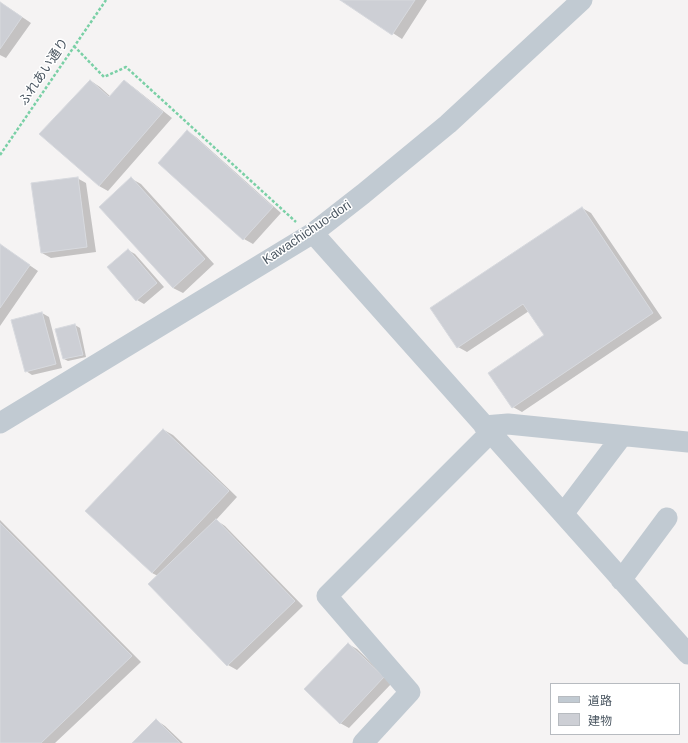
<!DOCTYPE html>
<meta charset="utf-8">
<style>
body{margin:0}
#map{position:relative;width:688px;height:743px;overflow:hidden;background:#f5f3f3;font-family:Arial,"Noto Sans JP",sans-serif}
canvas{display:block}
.legend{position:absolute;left:550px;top:683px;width:130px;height:52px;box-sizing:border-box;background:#fff;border:1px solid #b7bbc0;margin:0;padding:5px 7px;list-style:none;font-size:12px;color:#4a5661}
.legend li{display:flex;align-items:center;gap:8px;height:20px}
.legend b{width:20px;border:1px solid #b7bbc0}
</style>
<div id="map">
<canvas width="688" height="743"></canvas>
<ul class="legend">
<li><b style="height:5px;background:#c1cad2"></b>道路</li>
<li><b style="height:11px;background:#cdcfd5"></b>建物</li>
</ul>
</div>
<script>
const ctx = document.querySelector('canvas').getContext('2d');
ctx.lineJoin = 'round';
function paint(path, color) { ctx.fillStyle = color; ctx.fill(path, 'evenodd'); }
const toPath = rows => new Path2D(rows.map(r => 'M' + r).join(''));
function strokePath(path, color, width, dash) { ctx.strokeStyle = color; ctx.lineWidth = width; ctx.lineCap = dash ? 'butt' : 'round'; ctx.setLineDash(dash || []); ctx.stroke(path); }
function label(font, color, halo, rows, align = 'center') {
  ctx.font = font + ' Arial,"Noto Sans JP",sans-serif'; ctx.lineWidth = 3; ctx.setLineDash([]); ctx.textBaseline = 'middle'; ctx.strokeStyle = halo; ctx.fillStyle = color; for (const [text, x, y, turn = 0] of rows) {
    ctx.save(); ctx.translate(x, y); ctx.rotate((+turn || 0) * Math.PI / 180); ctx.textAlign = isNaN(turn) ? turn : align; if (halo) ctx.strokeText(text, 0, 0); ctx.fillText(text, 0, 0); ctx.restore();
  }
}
paint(toPath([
 [342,0,427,0,402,39],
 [0,2,31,23,6,58,0,55],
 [91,81,100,87,111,97,124,82,133,87,172,118,108,191,99,186],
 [187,131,196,137,281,213,253,244,244,239],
 [77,178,86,183,96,252,51,258,42,253],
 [132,179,141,184,214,264,183,293,173,288,100,207],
 [582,208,591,213,662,318,522,412,513,407,546,335,529,311,467,352,458,347],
 [0,245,38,271,0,326],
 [128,250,135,254,164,287,144,304,137,300],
 [42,313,49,317,62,368,32,375,26,371],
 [75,325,80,328,86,357,68,361,64,359,56,329],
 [164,430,173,435,237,497,216,520,225,526,303,606,237,670,228,665,158,576,152,573],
 [0,520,141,662,55,743,0,743],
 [348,644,357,649,392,683,349,728,340,723],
 [156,720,165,726,183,743,134,743]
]), '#0003');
const building = toPath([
 [340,0,415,0,392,35,340,0],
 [0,2,22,17,0,49,0,2],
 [90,80,109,97,124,80,163,112,99,186,39,134,90,80],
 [187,130,273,207,243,240,158,163,187,130],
 [78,177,87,247,41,253,31,183,78,177],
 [131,177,205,259,173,288,99,207,131,177],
 [582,207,653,313,512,408,488,373,544,335,523,304,457,348,430,308,582,207],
 [0,244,30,265,0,308,0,244],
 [128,249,157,283,136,301,107,267,128,249],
 [42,312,56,364,25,372,11,320,42,312],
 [75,324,83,355,63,359,55,329,75,324],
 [163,429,229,491,152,573,85,511,163,429],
 [216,519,295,601,227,666,148,584,216,519],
 [0,523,132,656,41,743,0,743,0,523],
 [348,643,384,677,340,724,304,689,348,643],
 [156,719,180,743,132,743,156,719]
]);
paint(building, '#cdcfd5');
strokePath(building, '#d7d9de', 1);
strokePath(toPath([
 [74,46,104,77,126,67,296,222],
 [0,155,106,0]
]), '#7ad0a6', 2.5, [3, 2]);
strokePath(toPath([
 [313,233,688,654],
 [0,423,313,233,363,194,448,124,582,0],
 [484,426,508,424,688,442],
 [563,514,622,436],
 [621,580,667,518],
 [363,743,410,692,327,596,490,433]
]), '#c1cad2', 21);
label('13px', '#4a5661', '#fff', [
 ["ふれあい通り",44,72,-56],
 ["Kawachichuo-dori",307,233,-34]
]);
</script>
